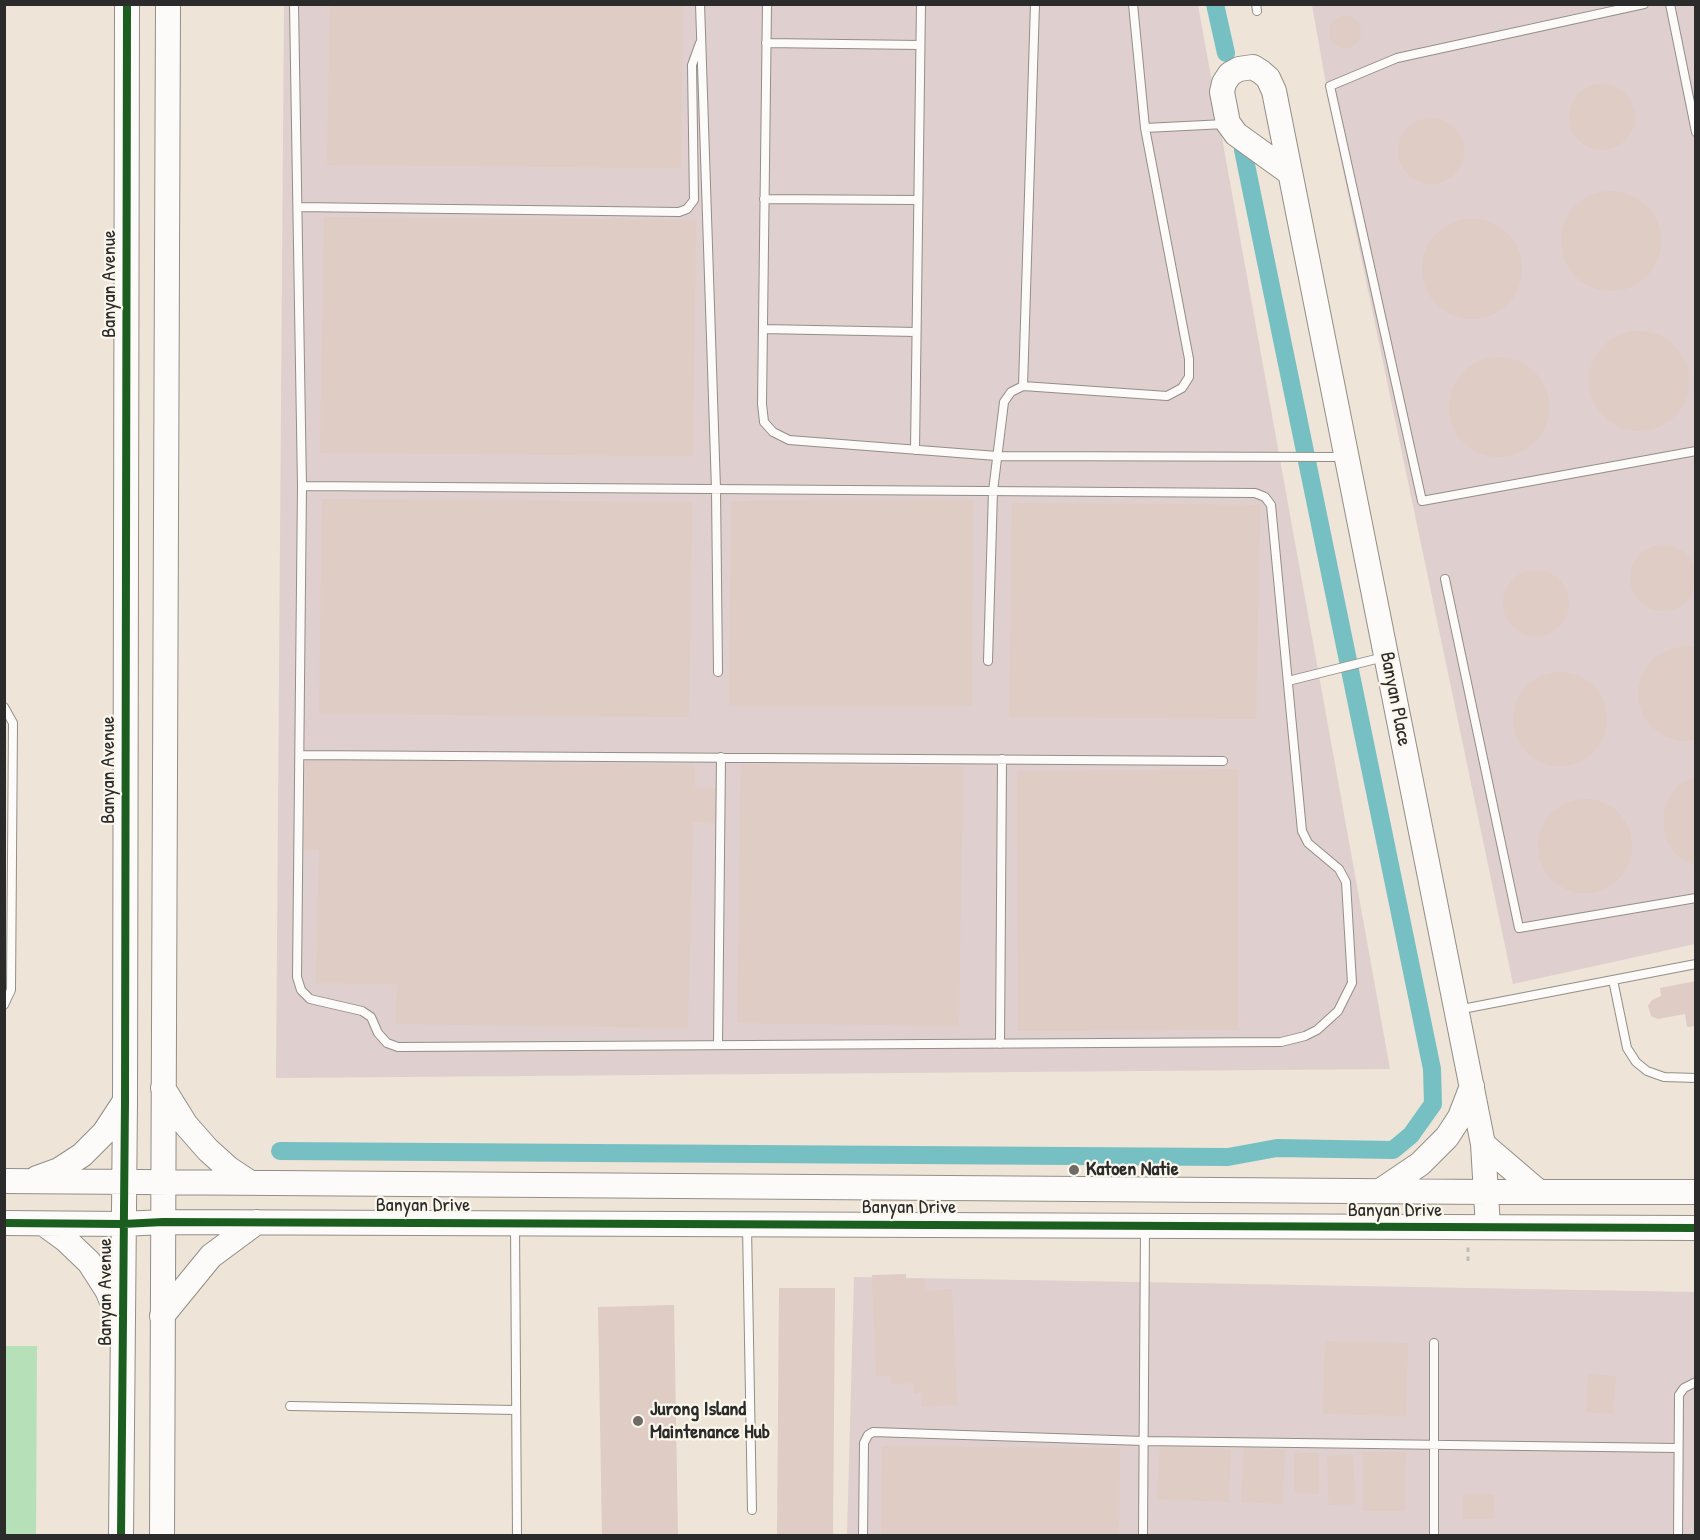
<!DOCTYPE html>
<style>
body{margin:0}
#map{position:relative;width:1700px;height:1540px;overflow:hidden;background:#eee4d7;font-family:"Patrick Hand",sans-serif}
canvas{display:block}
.frame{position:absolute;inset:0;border:6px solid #2b2b2b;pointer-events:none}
</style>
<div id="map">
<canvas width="1700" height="1540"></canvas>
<div class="frame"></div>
</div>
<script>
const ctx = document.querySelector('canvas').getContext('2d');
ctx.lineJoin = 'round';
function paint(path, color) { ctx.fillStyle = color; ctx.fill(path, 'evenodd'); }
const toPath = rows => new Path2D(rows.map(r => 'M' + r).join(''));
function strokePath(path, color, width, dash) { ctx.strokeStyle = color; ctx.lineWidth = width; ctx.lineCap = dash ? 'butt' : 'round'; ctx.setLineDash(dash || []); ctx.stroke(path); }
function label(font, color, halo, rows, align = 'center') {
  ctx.font = font + ' "Patrick Hand",sans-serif'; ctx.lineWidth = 4.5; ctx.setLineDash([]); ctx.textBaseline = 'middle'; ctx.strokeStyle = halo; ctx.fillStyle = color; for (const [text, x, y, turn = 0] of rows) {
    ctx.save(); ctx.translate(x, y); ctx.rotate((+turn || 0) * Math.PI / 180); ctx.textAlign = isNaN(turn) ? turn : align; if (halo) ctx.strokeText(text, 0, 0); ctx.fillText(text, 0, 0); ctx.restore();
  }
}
paint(toPath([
 [284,5,1198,5,1390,1069,276,1078],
 [1312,5,1695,5,1695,944,1513,984,1332,118],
 [854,1277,1695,1292,1695,1535,847,1536]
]), '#dfcfce');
paint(toPath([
 [5,1346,37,1346,36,1535,5,1535]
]), '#b6e0b8');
strokePath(toPath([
 [1215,4,1226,53],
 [280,1151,1228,1157,1277,1148,1393,1150,1411,1135,1433,1104,1432,1069,1243,150]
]), '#76c0c4', 18);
paint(toPath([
 [330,4,683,4,681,168,327,165],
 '1329 32a16 16 0 1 1 32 0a16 16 0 1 1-32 0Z',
 '1569 117a33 33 0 1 1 66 0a33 33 0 1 1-66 0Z',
 '1398 151a33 33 0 1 1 66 0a33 33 0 1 1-66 0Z',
 '1561 241a50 50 0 1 1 100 0a50 50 0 1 1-100 0Z',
 [324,217,696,220,693,456,320,453],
 '1422 269a50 50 0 1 1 100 0a50 50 0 1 1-100 0Z',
 '1589 381a50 50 0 1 1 100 0a50 50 0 1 1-100 0Z',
 '1449 407a50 50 0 1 1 100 0a50 50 0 1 1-100 0Z',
 [322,499,692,502,689,717,319,714],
 [973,500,972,706,729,706,731,501],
 [1012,503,1260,505,1256,719,1009,717],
 '1630 578a33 33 0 1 1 66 0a33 33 0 1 1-66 0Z',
 '1503 603a33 33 0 1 1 66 0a33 33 0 1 1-66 0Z',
 [1683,646,1696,647,1696,740,1681,741,1666,737,1653,728,1643,716,1638,701,1639,685,1644,671,1654,658,1668,650],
 '1513 719a47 47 0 1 1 94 0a47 47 0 1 1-94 0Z',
 [306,759,695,765,695,788,716,788,715,823,693,822,688,1028,396,1024,397,984,316,983,319,850,304,850],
 [741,764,963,767,959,1026,737,1023],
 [1238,769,1238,1030,1018,1031,1017,771],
 [1696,776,1696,866,1678,856,1668,843,1664,828,1664,812,1669,797,1679,785],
 '1538 846a47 47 0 1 1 94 0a47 47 0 1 1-94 0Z',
 [1696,981,1696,1026,1687,1027,1685,1014,1658,1019,1651,1016,1648,1006,1652,1000,1661,996,1660,988],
 [906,1274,906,1279,925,1279,925,1291,952,1289,957,1405,922,1407,922,1393,914,1394,914,1383,891,1384,890,1375,876,1376,872,1275],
 [779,1288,835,1288,833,1536,777,1536],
 [674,1305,678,1536,602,1536,598,1307],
 [1325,1341,1408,1343,1406,1416,1323,1414],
 [1588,1374,1616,1376,1613,1414,1586,1412],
 [882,1446,1120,1448,1119,1536,881,1536],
 [1160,1447,1231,1449,1229,1502,1157,1499],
 [1244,1447,1285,1450,1282,1504,1241,1502],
 [1363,1452,1406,1452,1405,1511,1363,1511],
 [1294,1453,1319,1453,1319,1494,1294,1493],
 [1353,1455,1355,1504,1329,1505,1327,1456],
 [1463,1494,1494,1494,1494,1519,1463,1519]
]), '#deccc5');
const lane = toPath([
 [294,4,302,486,297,977,301,990,310,999,362,1011,371,1017,378,1033,387,1043,398,1047,1281,1042,1305,1036,1317,1030,1338,1011,1352,983,1346,882,1339,869,1308,843,1302,831,1271,505,1265,497,1255,493,302,486],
 [700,4,716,489,718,672],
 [767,4,762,404,764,422,773,432,789,440,997,456,1344,457],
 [1256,4,1257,11],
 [1644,4,1397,58,1330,86,1422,501,1696,451],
 [1670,4,1696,132],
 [766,43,920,45],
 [1145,128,1225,124],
 [764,199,918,200],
 [298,207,679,212,687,209,694,200,692,65,700,43],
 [763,329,916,332],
 [1023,386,1035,4],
 [915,450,921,4],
 [1445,579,1519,928,1696,898],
 [988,661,993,491,1004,402,1011,392,1023,386,1167,396,1182,388,1189,377,1189,359,1145,128,1133,4],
 [1288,681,1384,657],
 [4,707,13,723,11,990,4,1005],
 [300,755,1223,761],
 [1613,980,1627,1048,1636,1062,1647,1071,1664,1077,1696,1078],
 [1457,1010,1696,964],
 [1000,1044,1002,759],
 [718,1045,721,757],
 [515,1224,517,1536],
 [747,1226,752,1510],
 [290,1406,516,1410],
 [863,1536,864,1443,868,1435,873,1432,1144,1441,1677,1448],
 [1143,1536,1145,1227],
 [1434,1536,1434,1343],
 [1678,1536,1679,1395,1684,1388,1696,1382]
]);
const secondary = toPath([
 [1290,173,1236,134,1228,123,1222,92,1224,83,1230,74,1239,69,1253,67,1261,72,1268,78,1274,91,1483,1144,1488,1227],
 [163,1088,186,1125,208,1150,228,1168,249,1182],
 [1483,1144,1539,1192],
 [37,1178,59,1170,82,1155,104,1133,125,1101],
 [4,1181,1488,1192,1696,1192],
 [1380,1191,1420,1164,1447,1137,1460,1117,1472,1086],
 [4,1223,123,1224,163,1222,1696,1228],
 [44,1224,66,1240,89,1262,107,1290,119,1318],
 [162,1316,211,1256,257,1222],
 [121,1536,125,1101,127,4],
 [162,1536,168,4]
]);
strokePath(lane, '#938e87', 10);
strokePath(secondary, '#938e87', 26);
strokePath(toPath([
 [1468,1261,1468,1247]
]), '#bebcba', 3, [4.5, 4.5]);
strokePath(lane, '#fcfbf9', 8);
strokePath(secondary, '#fcfbf9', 24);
strokePath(toPath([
 [4,1223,123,1224,163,1222,1696,1228],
 [121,1536,125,1101,127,4]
]), '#1b5e20', 8);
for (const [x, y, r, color] of [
 [1074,1170,6,"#6f6c67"],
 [638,1421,6,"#6f6c67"]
]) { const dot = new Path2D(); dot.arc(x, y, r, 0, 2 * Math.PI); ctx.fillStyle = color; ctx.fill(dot); strokePath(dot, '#fbf7ec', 2); }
label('20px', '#2b2b2b', '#fbf7ec', [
 ["Banyan Avenue",110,284,-90],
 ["Banyan Place",1395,699,79],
 ["Banyan Avenue",109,770,-90],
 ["Banyan Drive",423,1206],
 ["Banyan Drive",909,1208],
 ["Banyan Drive",1395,1211],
 ["Banyan Avenue",106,1292,-90]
]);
label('bold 20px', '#2b2b2b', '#fbf7ec', [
 ["Katoen Natie",1086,1170],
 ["Jurong Island",650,1410],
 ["Maintenance Hub",650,1433]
], 'left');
</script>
